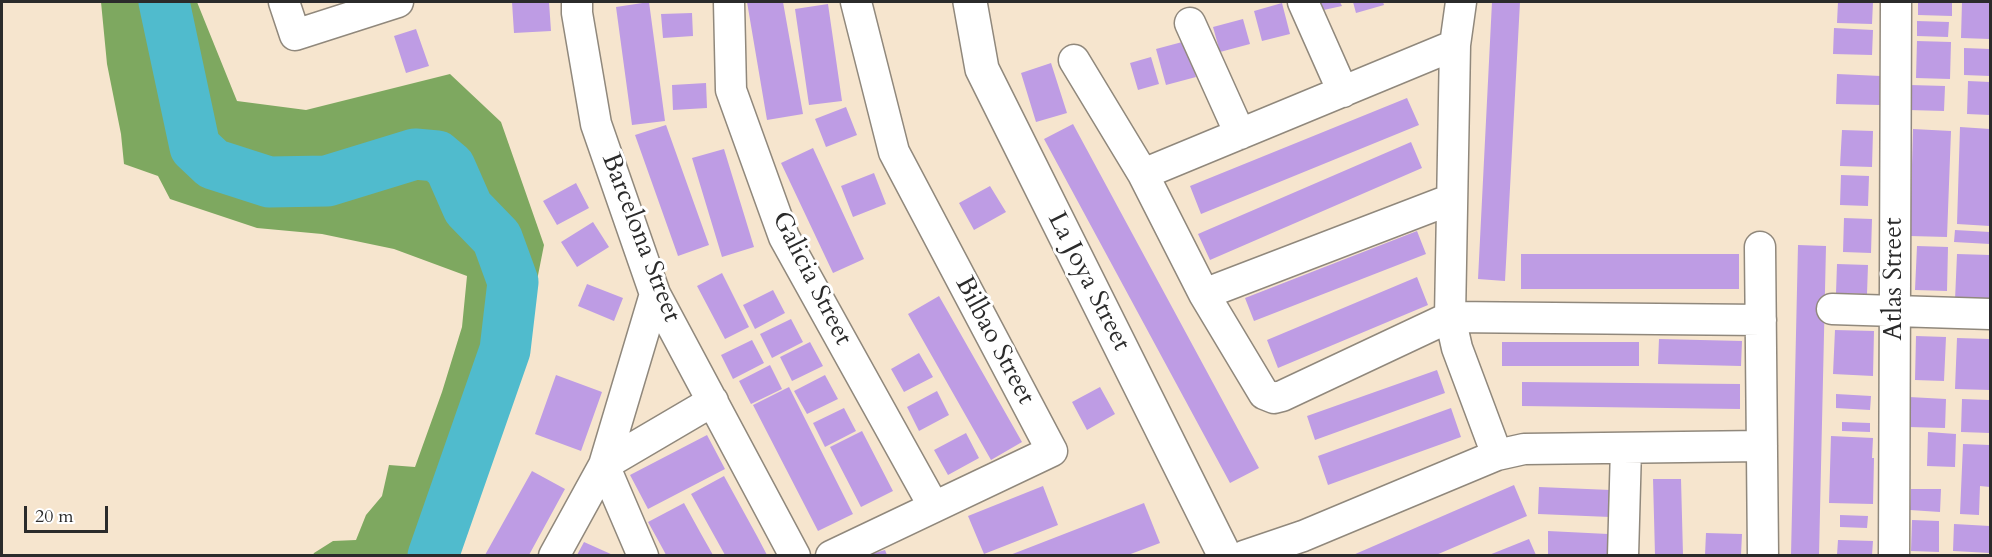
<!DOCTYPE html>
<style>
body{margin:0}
#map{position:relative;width:1992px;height:557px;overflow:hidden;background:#f6e5ce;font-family:Cardo,serif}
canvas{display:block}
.frame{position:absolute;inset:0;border:3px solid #2b2b2b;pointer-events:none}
.scale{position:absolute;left:24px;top:506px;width:84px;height:27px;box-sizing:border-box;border:3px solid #2b2b2b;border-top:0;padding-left:8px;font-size:18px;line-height:21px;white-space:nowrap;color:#2b2b2b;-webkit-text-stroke:4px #fff;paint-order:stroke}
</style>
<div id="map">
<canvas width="1992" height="557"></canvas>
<div class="frame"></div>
<div class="scale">20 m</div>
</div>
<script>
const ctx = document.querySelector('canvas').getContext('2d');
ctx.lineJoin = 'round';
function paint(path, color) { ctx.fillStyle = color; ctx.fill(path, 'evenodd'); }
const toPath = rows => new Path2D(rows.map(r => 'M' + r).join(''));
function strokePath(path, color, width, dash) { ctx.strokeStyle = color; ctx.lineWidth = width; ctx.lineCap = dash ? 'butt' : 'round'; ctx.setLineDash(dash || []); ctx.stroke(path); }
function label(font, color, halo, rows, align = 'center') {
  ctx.font = font + ' Cardo,serif'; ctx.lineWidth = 6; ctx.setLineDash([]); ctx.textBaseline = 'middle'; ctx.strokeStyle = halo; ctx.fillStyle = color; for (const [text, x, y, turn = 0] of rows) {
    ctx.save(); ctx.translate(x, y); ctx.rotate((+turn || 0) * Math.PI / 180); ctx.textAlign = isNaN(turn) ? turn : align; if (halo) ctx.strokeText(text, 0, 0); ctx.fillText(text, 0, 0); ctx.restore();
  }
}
paint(toPath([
 [101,2,197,2,237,101,306,110,450,74,501,122,544,245,518,376,457,555,313,555,314,553,333,541,356,540,366,515,382,496,389,465,415,467,442,392,462,327,467,276,394,249,322,234,257,228,170,199,158,176,124,164,121,134,107,64]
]), '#7ea860');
strokePath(toPath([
 [164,2,195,147,213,164,269,182,327,181,415,154,437,156,450,167,468,208,497,238,513,282,505,350,433,556]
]), '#50bbcd', 51);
paint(toPath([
 [512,2,549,2,551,31,514,33],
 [649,2,665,121,632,125,616,7],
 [747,2,783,2,803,114,767,120],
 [1317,2,1340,2,1342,6,1319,11],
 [1353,2,1383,2,1384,5,1356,13],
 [1492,2,1520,2,1505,281,1478,279],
 [1838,2,1873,2,1872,24,1837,23],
 [1918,2,1952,2,1952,16,1918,15],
 [1962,2,1990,2,1990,39,1961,38],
 [1282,3,1290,34,1262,41,1254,11],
 [828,4,842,101,809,105,795,9],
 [692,13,693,36,663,38,661,14],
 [1243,19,1250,44,1220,52,1213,27],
 [1917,21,1949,22,1948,37,1917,36],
 [1834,28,1873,30,1872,55,1833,54],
 [416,29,429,66,406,73,394,36],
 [1186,41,1196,77,1166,85,1156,49],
 [1917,41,1951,42,1950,79,1916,78],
 [1964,48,1990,49,1990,76,1964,75],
 [1151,57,1159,84,1138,90,1130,63],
 [1051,63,1067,113,1036,122,1021,73],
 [1837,74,1881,76,1880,105,1836,104],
 [1968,81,1990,82,1990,115,1967,114],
 [706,83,707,108,673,110,672,85],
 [1910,85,1945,86,1944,111,1909,110],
 [1407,98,1419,125,1201,214,1190,186],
 [846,107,857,135,826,147,815,119],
 [1073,124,1259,468,1230,483,1044,139],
 [666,125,709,245,678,256,635,135],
 [1960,127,1990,129,1990,226,1957,224],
 [1913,129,1951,131,1947,237,1910,236],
 [1842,130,1873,131,1872,167,1840,166],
 [1411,142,1422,168,1210,260,1198,234],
 [813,148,864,259,833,273,781,163],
 [724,149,754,247,722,257,692,158],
 [874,173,886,204,853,217,841,186],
 [1841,175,1869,176,1868,206,1840,205],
 [576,183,589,208,557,225,543,201],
 [990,186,1006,212,974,230,959,203],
 [1844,218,1872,219,1871,253,1843,252],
 [593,222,609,247,577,267,561,242],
 [1955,230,1990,232,1990,244,1954,242],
 [1417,231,1426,254,1254,321,1245,298],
 [1798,245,1826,246,1819,555,1791,555],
 [1917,246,1948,247,1947,291,1915,290],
 [1521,254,1739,254,1739,289,1521,289],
 [1957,254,1990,255,1990,301,1955,300],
 [1837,264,1868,265,1867,294,1836,293],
 [722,273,749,327,725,339,697,286],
 [1417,277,1428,305,1278,368,1267,340],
 [587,284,623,298,614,321,578,306],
 [773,290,785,313,755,329,743,305],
 [939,296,1022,442,991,460,908,314],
 [791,319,803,342,772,358,760,334],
 [1835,330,1874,331,1873,376,1833,374],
 [1916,336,1946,337,1944,381,1915,380],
 [1957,338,1990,339,1990,390,1955,389],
 [1659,339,1742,341,1741,366,1658,364],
 [752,340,764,363,733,379,721,355],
 [810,342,823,366,792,381,780,357],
 [1502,342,1639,342,1639,366,1502,366],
 [919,353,933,377,904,392,891,369],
 [770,365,782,389,751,404,739,381],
 [1437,370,1445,393,1315,440,1307,416],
 [556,375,602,392,581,451,535,434],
 [825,375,838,399,807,414,794,391],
 [1522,382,1740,384,1740,409,1522,406],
 [789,387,853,514,818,531,753,405],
 [1100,387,1115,414,1087,430,1072,402],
 [937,391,949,415,919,431,907,407],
 [1836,394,1871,396,1870,410,1836,408],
 [1909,397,1946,399,1945,428,1909,427],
 [1962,399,1990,400,1990,433,1961,432],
 [844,408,856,431,825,447,813,423],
 [1451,408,1461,437,1328,485,1318,456],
 [1842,422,1870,423,1870,432,1842,431],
 [862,431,893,491,861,507,830,447],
 [1928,432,1956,434,1955,467,1927,466],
 [966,433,979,458,948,475,934,450],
 [707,435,725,469,648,509,630,475],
 [1831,436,1873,438,1872,458,1874,458,1873,504,1829,503],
 [1963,444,1990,445,1990,487,1980,486,1979,515,1960,514],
 [532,471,565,489,529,555,485,555],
 [724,476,757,536,767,555,725,555,691,494],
 [1653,479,1681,479,1683,555,1655,555],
 [1514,485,1527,516,1436,555,1353,555],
 [1043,486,1058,525,984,554,968,516],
 [1539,487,1611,490,1610,517,1538,514],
 [1911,489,1941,489,1940,512,1910,510],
 [684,503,700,532,713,555,666,555,664,551,648,522],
 [1144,503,1160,543,1128,555,1010,555],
 [1840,515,1868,516,1867,528,1840,527],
 [1912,520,1939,521,1939,552,1911,551],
 [1954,524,1990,526,1990,553,1953,551],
 [1548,531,1608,534,1607,555,1548,555],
 [1706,533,1742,534,1741,555,1705,555],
 [1529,539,1536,555,1489,555],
 [1838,540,1873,541,1872,555,1837,555],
 [584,542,613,555,577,555],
 [885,550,887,555,868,555]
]), '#be9ce4');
const minor = toPath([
 [284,2,295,35,398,2],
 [577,2,577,13,596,124,655,294,795,556],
 [729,2,731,90,784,237,934,507],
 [1303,2,1343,92],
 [1461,2,1455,45,1450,317,1457,348,1497,455],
 [1190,23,1240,134],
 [1074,60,1143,174,1204,294,1264,394,1274,398,1282,396,1450,317,1761,320],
 [1143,174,1455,45],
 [1760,247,1763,556],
 [1204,294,1452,199],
 [1832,309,1990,314],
 [554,556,604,465,713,401],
 [643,556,604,465,655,294],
 [831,556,1052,451,894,152,856,2],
 [1244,556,1303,536,1497,455,1524,449,1762,446],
 [1623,556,1626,448],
 [1894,556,1896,2]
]);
const tertiary = toPath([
 [970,2,982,69,1225,556]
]);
strokePath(minor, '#90887c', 33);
strokePath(tertiary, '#90887c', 36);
strokePath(minor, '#fff', 30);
strokePath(tertiary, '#fff', 33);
label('26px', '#2b2b2b', '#fff', [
 ["Barcelona Street",640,238,69],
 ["Galicia Street",811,279,63],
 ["Atlas Street",1895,279,-90],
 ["La Joya Street",1088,282,63],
 ["Bilbao Street",994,341,62]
]);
</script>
